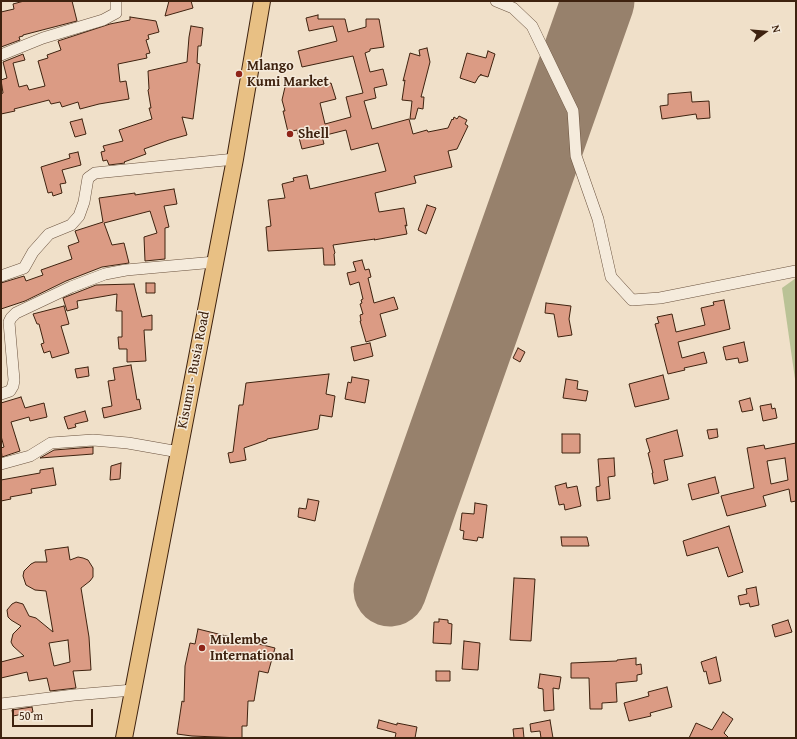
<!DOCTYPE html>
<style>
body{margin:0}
#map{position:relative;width:797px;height:739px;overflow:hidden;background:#f0e0c9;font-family:"Gentium Book Plus",serif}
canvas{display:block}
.frame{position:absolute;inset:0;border:2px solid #3e220f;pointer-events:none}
.north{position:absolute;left:745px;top:12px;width:40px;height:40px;-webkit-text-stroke:3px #f5ebdc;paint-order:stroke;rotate:74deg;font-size:11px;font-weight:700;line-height:16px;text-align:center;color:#3e220f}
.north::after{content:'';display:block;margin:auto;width:14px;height:18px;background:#3e220f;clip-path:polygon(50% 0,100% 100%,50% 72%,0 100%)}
.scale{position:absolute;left:12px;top:709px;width:81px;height:18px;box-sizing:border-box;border:2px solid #3e220f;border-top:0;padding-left:5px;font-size:12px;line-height:14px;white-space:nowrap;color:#3e220f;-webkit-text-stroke:3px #f5ebdc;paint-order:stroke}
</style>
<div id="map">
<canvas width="797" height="739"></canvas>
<div class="frame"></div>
<div class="north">N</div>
<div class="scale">50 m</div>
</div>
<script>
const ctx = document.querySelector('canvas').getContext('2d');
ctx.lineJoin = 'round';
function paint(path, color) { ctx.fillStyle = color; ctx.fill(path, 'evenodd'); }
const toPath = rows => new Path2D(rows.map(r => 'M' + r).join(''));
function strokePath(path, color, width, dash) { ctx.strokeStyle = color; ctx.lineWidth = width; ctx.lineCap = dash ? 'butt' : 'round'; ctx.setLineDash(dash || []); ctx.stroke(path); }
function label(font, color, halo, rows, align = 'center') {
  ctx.font = font + ' "Gentium Book Plus",serif'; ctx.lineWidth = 3; ctx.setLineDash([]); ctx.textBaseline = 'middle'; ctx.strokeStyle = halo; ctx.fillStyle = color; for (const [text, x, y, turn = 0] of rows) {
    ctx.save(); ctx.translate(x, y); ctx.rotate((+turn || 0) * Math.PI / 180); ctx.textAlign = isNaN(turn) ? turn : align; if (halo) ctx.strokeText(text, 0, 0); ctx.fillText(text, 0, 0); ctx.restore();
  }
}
paint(toPath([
 [796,278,796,386,782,288]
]), '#bac296');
strokePath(toPath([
 [390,590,598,1]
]), '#97816c', 73);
const building = toPath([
 [24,1,72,1,77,21,23,35,23,36,19,37,20,40,1,47,1,12,14,9,13,4,24,1],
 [169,1,191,1,193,8,165,16,169,1],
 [318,15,318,19,345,19,348,32,366,27,366,19,379,19,384,47,370,49,370,51,365,53,370,72,383,69,387,85,374,88,376,98,364,101,372,129,409,119,413,134,427,130,428,132,448,128,452,119,453,120,454,117,457,119,459,116,467,120,465,124,468,126,457,149,448,151,452,167,414,176,416,183,375,193,379,212,404,208,407,226,405,225,407,234,374,240,375,239,333,245,335,253,334,254,335,265,324,265,323,248,268,251,266,227,271,226,268,200,285,198,282,184,294,181,293,178,307,175,310,189,386,171,378,143,351,150,346,130,322,136,324,144,302,149,297,130,288,132,283,111,285,111,282,100,285,87,306,83,307,85,319,82,320,86,331,83,336,99,320,103,325,124,351,117,346,97,363,93,353,56,302,67,298,51,337,41,333,26,309,31,306,18,318,15],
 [130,17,156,21,159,32,148,35,149,39,146,40,150,53,146,54,147,58,118,64,120,82,126,81,129,99,99,104,80,109,78,102,62,107,60,102,51,104,49,100,14,109,15,111,1,114,1,94,3,93,1,80,7,78,3,62,23,54,25,60,13,63,19,87,27,85,29,90,45,86,38,61,48,58,47,55,61,50,58,41,110,24,130,20,130,17],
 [191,26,203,28,201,46,198,46,197,63,200,64,193,119,182,117,187,135,169,140,144,149,146,154,124,162,125,163,109,165,107,160,103,161,101,152,105,151,103,146,123,141,119,130,152,119,149,108,151,108,148,90,149,89,148,71,187,62,189,37,191,26],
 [427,48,430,62,421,97,424,97,423,109,418,108,415,119,410,119,412,101,402,100,405,80,403,81,410,53,420,56,419,50,427,48],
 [488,51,495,54,488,77,481,75,481,74,480,76,479,76,475,83,460,78,467,53,486,58,488,51],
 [691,92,692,102,709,101,710,118,697,119,696,114,662,119,660,106,668,105,668,94,691,92],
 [82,119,86,134,75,137,70,122,82,119],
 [78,152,81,165,62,170,66,183,60,184,62,193,53,196,52,192,48,193,41,167,70,158,69,154,78,152],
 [174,189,177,204,164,206,169,227,165,228,165,259,145,261,144,237,157,233,150,211,104,223,112,245,124,243,129,263,102,267,66,281,25,301,1,309,1,283,24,276,26,281,43,275,41,270,72,259,68,246,79,242,75,231,103,222,99,198,135,193,135,195,174,189],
 [427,205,436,208,426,234,418,230,427,205],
 [362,260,365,270,369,269,371,277,368,278,374,303,394,297,398,309,380,314,386,336,366,342,360,321,361,321,360,315,363,314,360,304,362,303,361,300,363,299,359,282,350,285,347,273,356,271,353,262,362,260],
 [146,283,155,283,155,293,146,293,146,283],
 [134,284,142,317,152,315,152,330,144,330,146,361,127,362,127,349,119,349,118,337,122,337,122,311,116,311,117,294,77,301,78,308,67,311,63,298,96,285,134,284],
 [724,300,730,329,678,342,682,358,704,352,707,363,684,368,685,370,668,374,655,324,659,323,657,317,672,314,676,332,705,325,701,308,714,305,713,302,724,300],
 [546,303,571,306,569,319,572,335,558,337,554,314,545,313,546,303],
 [64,306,69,324,61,326,69,353,52,358,50,351,44,353,41,344,44,343,39,324,37,324,33,314,64,306],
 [744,342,748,361,739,363,738,358,726,360,723,347,744,342],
 [370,343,373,356,354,361,351,347,370,343],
 [518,348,525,352,520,362,513,358,518,348],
 [131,365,137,400,139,399,141,409,104,418,102,408,112,406,108,381,115,380,113,368,131,365],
 [88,367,89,376,77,378,75,369,88,367],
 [329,374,326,394,335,396,332,417,320,415,318,429,267,439,267,440,244,448,246,460,230,463,228,453,233,452,239,405,243,405,246,383,329,374],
 [663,375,669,399,635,407,629,384,663,375],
 [352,377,369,380,365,403,345,399,348,382,351,383,352,377],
 [566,379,578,381,577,389,588,391,586,401,563,398,566,379],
 [21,397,25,408,44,403,47,417,30,421,29,417,11,422,20,451,2,457,1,448,4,447,1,436,1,403,21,397],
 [750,398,753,410,742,412,739,401,750,398],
 [771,404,772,409,775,408,777,418,763,421,760,406,771,404],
 [85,411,88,421,75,424,76,427,68,429,64,417,85,411],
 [717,429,718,437,709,439,707,430,717,429],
 [677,430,683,456,664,460,668,480,654,484,652,473,653,473,648,453,650,452,646,439,677,430],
 [562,434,580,434,580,453,562,453,562,434],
 [796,443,796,501,791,502,789,489,763,496,766,506,727,516,721,496,754,488,747,448,764,445,765,449,796,443],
 [785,458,788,480,771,484,767,461,785,458],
 [93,447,93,454,40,458,54,450,93,447],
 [614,458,615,476,608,477,610,499,597,501,596,487,600,486,598,459,614,458],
 [121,463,120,479,110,480,111,466,121,463],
 [53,468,56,485,31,489,32,493,10,497,11,499,1,501,1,480,40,473,40,470,53,468],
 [715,477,719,493,692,500,688,484,715,477],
 [566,483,567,488,577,486,581,506,565,510,564,504,559,505,555,486,566,483],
 [308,499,319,501,315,521,298,517,299,508,306,509,308,499],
 [475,503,487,505,483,538,478,537,477,541,463,539,464,531,460,530,462,513,474,514,475,503],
 [729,526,743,572,728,577,718,547,687,556,683,541,729,526],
 [561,537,587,537,589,546,562,546,561,537],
 [68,547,70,560,78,557,83,558,88,560,93,568,93,577,90,581,81,588,89,637,91,670,73,671,76,688,50,691,47,678,29,681,27,672,1,678,1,662,24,656,13,646,11,642,13,634,21,626,11,620,8,617,7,610,12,604,16,602,23,604,29,616,36,618,53,632,46,591,35,590,26,585,23,576,24,571,31,564,35,562,47,562,45,550,68,547],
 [68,640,70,662,54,666,49,643,68,640],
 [514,578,535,579,531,641,510,640,514,578],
 [756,587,759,605,750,607,749,603,740,605,738,596,747,594,746,589,756,587],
 [439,619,448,620,448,623,452,624,451,644,433,643,434,622,439,622,439,619],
 [788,620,792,632,775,637,772,625,788,620],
 [198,629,275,648,268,673,259,671,254,701,248,701,247,726,242,726,242,738,192,736,177,734,182,701,184,702,185,666,190,643,195,644,198,629],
 [464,641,480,643,478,670,462,669,464,641],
 [716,657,721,681,709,684,706,671,704,672,701,662,716,657],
 [636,658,636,665,641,664,642,674,637,675,637,681,616,683,617,702,602,703,602,709,590,709,589,678,571,678,571,663,617,661,617,660,636,658],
 [436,671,450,671,450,681,436,681,436,671],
 [540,674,561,677,559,689,553,688,554,710,544,711,543,689,538,688,540,674],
 [667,687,672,707,650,713,651,716,629,721,624,703,649,696,648,692,667,687],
 [32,707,33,712,13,716,12,710,32,707],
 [723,712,733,719,724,733,729,738,689,738,696,723,712,730,723,712],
 [379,720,397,725,397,723,417,727,415,738,395,738,396,733,377,728,379,720],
 [550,720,553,738,541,738,540,731,531,732,530,724,550,720],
 [523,728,524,738,514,738,513,729,523,728]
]);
paint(building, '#db9b84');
strokePath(building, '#3e220f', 1);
const minor = toPath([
 [496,1,513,8,532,26,573,111,576,156,598,219,611,277,632,300,660,298,796,271],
 [1,55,43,38,103,20,116,13,116,1],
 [1,276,24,268,33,252,49,234,71,225,79,216,84,202,88,178,95,173,235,159],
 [1,394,10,391,13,386,14,380,9,322,11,318,16,313,71,287,105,274,126,270,215,262],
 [1,464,30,456,51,443,93,440,128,443,179,452],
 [1,704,74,695,133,690]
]);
const highway = toPath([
 [124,738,235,159,262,1]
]);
strokePath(minor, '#6a523e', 12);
strokePath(highway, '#3e220f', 18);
strokePath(minor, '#f5ebdc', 11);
strokePath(highway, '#e8c084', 16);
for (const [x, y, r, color] of [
 [239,74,4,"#8f2418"],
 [290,134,4,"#8f2418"],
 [202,648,4,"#8f2418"]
]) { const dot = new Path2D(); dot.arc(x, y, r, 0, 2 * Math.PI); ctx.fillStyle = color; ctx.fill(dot); strokePath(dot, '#f5ebdc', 1.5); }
label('bold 14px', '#3e220f', '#f5ebdc', [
 ["Mlango",247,66],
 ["Kumi Market",247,82],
 ["Shell",298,134],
 ["Mulembe",210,640],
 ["International",210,656]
], 'left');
label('14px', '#3e220f', '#f5ebdc', [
 ["Kisumu - Busia Road",194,370,-79]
]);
</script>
